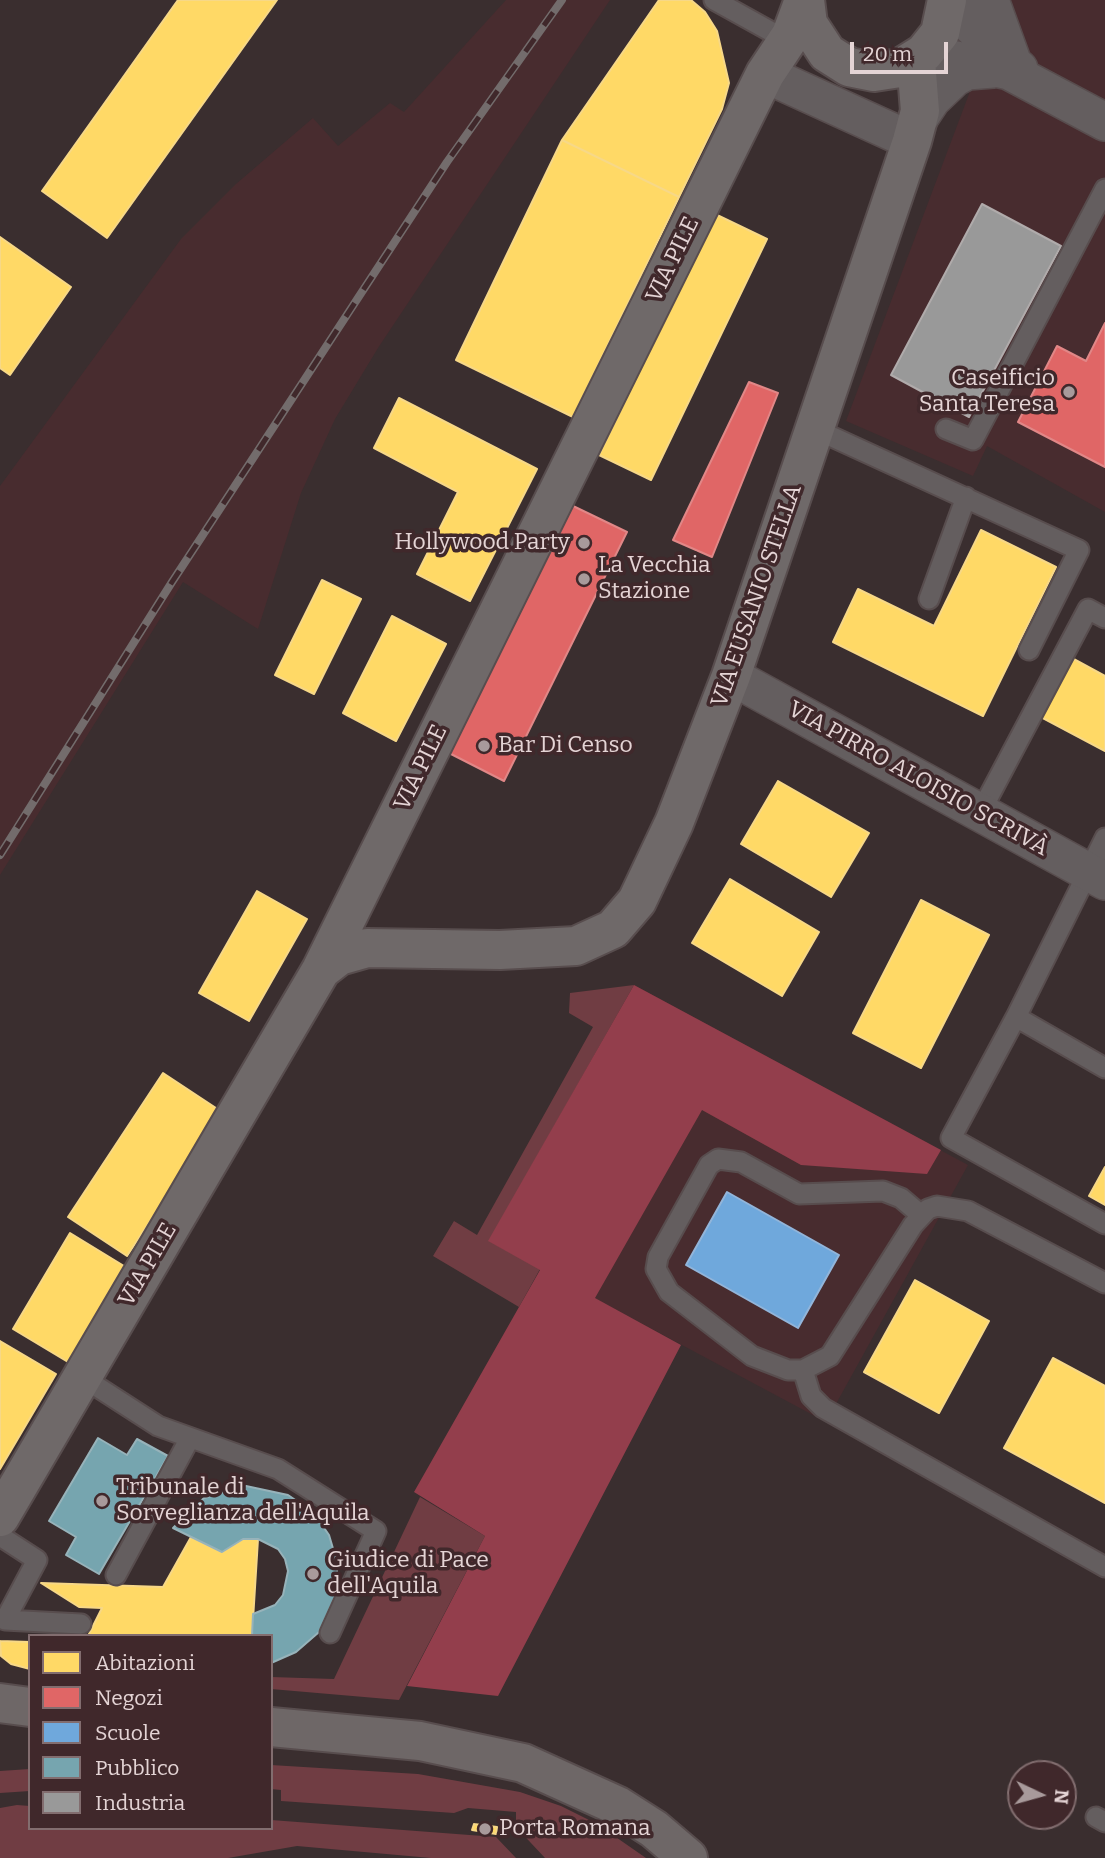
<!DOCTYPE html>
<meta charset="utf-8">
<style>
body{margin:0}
#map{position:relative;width:1105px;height:1858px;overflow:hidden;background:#3a2e2f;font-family:Bitter,serif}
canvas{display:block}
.legend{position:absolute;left:28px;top:1634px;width:245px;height:196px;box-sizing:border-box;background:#40282b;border:2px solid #826d6f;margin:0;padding:9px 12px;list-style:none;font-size:21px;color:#e4d4d5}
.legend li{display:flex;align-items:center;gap:14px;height:35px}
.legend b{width:35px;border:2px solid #826d6f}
.north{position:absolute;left:1007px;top:1760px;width:70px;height:70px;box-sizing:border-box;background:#40282b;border:2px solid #826d6f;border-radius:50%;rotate:95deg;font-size:19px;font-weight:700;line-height:28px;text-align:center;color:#e4d4d5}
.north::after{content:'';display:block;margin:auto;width:24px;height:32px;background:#a89a9b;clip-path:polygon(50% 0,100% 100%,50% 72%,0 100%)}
.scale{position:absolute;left:850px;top:42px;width:98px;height:32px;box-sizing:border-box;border:4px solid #e4d4d5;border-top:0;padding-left:9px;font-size:21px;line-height:24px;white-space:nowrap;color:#e4d4d5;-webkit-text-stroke:5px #40282b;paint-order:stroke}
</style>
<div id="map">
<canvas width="1105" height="1858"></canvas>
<ul class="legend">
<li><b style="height:19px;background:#ffd966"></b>Abitazioni</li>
<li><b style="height:19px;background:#e06666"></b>Negozi</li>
<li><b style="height:19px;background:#6fa8dc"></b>Scuole</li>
<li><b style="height:19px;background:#76a5af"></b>Pubblico</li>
<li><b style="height:19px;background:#999"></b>Industria</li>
</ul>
<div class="north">N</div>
<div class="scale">20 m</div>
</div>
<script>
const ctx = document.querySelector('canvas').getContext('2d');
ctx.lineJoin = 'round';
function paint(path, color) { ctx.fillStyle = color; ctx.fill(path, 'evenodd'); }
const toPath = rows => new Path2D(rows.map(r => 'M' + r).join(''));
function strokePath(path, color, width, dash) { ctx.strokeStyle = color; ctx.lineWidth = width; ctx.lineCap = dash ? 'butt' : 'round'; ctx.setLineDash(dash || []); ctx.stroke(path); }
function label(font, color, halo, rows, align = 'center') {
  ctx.font = font + ' Bitter,serif'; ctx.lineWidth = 7; ctx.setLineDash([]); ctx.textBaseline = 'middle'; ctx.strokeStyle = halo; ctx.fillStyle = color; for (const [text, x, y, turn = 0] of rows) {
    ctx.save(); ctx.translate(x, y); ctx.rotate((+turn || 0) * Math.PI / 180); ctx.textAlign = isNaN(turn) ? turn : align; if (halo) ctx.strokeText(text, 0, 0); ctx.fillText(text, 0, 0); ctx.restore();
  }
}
paint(toPath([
 [506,0,610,0,378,348,335,419,301,493,258,629,183,582,0,875,0,486,181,239,236,184,313,118,338,146,390,103,404,112],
 [995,0,1105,0,1105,512,987,446,973,476,846,421,969,94],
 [634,985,968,1165,826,1422,594,1298]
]), '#482c2f');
paint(toPath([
 [634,985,489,1241,540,1269,519,1307,433,1256,454,1221,477,1235,593,1027,569,1013,570,993],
 [420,1497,485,1536,399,1700,271,1689,271,1677,334,1679],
 [271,1765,418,1774,520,1792,561,1806,597,1824,646,1858,545,1858,516,1827,516,1812,468,1808,454,1813,281,1801,281,1790,271,1789],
 [30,1769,30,1791,0,1793,0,1771],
 [17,1805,30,1806,30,1828,271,1828,271,1820,496,1837,516,1858,431,1858,297,1846,228,1858,0,1858,0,1808]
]), '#703d43');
paint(toPath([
 [634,985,941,1150,927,1174,801,1165,702,1110,595,1298,681,1345,498,1696,407,1686,485,1536,414,1492,540,1270,488,1241]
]), '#933e4c');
const homes = toPath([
 [178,0,277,0,107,238,42,191,178,0],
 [659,0,691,0,705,12,717,31,729,83,722,109,679,197,562,140,659,0],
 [562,140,679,197,573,417,456,360,562,140],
 [715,214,767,239,651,480,599,455,715,214],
 [0,237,71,287,10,375,0,368,0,237],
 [399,398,537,469,470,601,417,574,458,492,374,448,399,398],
 [981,530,1056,567,983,716,833,642,858,589,934,626,981,530],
 [322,580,361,599,314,694,275,675,322,580],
 [392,616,446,644,396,741,343,713,392,616],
 [1070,657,1105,676,1105,751,1039,716,1070,657],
 [778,781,869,833,831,897,741,844,778,781],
 [730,879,819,932,782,996,692,943,730,879],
 [257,891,307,919,249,1021,199,993,257,891],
 [921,900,989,935,921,1068,853,1033,921,900],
 [163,1073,222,1112,127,1256,68,1217,163,1073],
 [1105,1167,1105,1205,1089,1196,1105,1167],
 [70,1233,124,1266,68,1362,13,1329,70,1233],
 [915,1280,989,1321,939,1413,864,1372,915,1280],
 [0,1341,56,1374,0,1469,0,1341],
 [1053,1358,1105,1386,1105,1503,1004,1448,1053,1358],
 [191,1537,222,1552,243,1539,258,1539,252,1636,88,1636,102,1608,79,1607,41,1583,163,1587,191,1537],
 [0,1641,30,1642,30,1669,11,1664,1,1656,0,1641],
 [474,1824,497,1827,496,1834,472,1830,474,1824]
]);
paint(homes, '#ffd966');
strokePath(homes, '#f7d887', 2);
const shops = toPath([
 [1105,323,1105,467,1018,422,1057,346,1086,361,1105,323],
 [749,382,778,393,712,557,673,540,749,382],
 [571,505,627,532,504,781,449,753,571,505]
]);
paint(shops, '#e06666');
strokePath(shops, '#e18787', 2);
const schools = toPath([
 [727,1192,839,1255,798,1328,686,1265,727,1192]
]);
paint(schools, '#6fa8dc');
strokePath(schools, '#92b5da', 2);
const public = toPath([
 [98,1438,127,1455,137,1439,168,1456,99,1574,66,1555,76,1537,49,1521,98,1438],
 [246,1486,288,1495,313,1512,329,1535,337,1562,337,1592,319,1632,296,1652,271,1663,271,1636,252,1636,253,1614,275,1605,283,1595,288,1571,285,1559,278,1549,258,1539,243,1539,222,1552,173,1528,204,1498,246,1486]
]);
paint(public, '#76a5af');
strokePath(public, '#97b3ba', 2);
const industry = toPath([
 [982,204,1061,246,969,417,891,375,982,204]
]);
paint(industry, '#999');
strokePath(industry, '#b0abab', 2);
const lane = toPath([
 [714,0,788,41],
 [815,429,1079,550,1029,650],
 [946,429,973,440,1105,189],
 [929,599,966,497],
 [980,813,1088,609,1105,618],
 [1105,838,1016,1017,1105,1068],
 [1016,1017,951,1138,1105,1224],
 [921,1215,901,1198,883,1191,799,1194,741,1162,718,1159,709,1165,658,1257,656,1269,669,1292,752,1356,788,1370,803,1370,830,1356,913,1225,928,1209,937,1206,968,1211,1105,1283],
 [803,1370,811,1396,823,1408,1105,1567],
 [82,1377,158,1426,278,1469,376,1531,330,1633],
 [0,1536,37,1560,5,1620,81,1624],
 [116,1575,190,1438],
 [1096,1817,1105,1822]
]);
const street = toPath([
 [947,0,964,19,1019,69],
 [990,0,1011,58],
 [918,58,952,59,1009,71,1105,122],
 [765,74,912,141],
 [918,120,932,99,954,78,967,71,993,69],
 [731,676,1105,881]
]);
const secondary = toPath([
 [805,0,808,24,827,53,849,67,874,72,900,68,924,53,940,33,947,0],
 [321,970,339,956,367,948,500,950,576,946,613,929,637,901,674,823,731,676,912,141,920,111,916,60],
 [0,1517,321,970,765,74,791,35,804,0]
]);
const primary = toPath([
 [0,1703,30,1707],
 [271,1727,420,1741,523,1763,618,1806,654,1829,688,1858]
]);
strokePath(lane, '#584d4e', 23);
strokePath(street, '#584d4e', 40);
strokePath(secondary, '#584d4e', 42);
strokePath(primary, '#584d4e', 42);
strokePath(lane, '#645e5f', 19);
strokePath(street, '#645e5f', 37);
strokePath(secondary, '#6f6969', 38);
strokePath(primary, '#6e6767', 38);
const rail = toPath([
 [0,855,172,582,447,162,562,0]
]);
strokePath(rail, '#736c6c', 8);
strokePath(rail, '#40282b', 5, [16]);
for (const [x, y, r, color] of [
 [1069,392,7,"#a89a9b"],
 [584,543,7,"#a89a9b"],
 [584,579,7,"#a89a9b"],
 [484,746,7,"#a89a9b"],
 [102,1501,7,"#a89a9b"],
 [313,1574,7,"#a89a9b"],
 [485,1829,7,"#a89a9b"]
]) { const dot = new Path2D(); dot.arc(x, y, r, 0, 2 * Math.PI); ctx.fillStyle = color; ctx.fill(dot); strokePath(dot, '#40282b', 2.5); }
label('23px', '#e4d4d5', '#40282b', [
 ["VIA PILE",673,260,-64],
 ["VIA EUSANIO STELLA",757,596,-71],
 ["VIA PILE",421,768,-64],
 ["VIA PIRRO ALOISIO SCRIVÀ",918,779,29],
 ["VIA PILE",148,1265,-60]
]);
label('23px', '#e4d4d5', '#40282b', [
 ["Caseificio",1055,379,"right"],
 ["Santa Teresa",1055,405,"right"],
 ["Hollywood Party",570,543,"right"],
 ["La Vecchia",598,566],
 ["Stazione",598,592],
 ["Bar Di Censo",498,746],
 ["Tribunale di",116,1488],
 ["Sorveglianza dell'Aquila",116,1514],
 ["Giudice di Pace",327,1561],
 ["dell'Aquila",327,1587],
 ["Porta Romana",499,1829]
], 'left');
</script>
